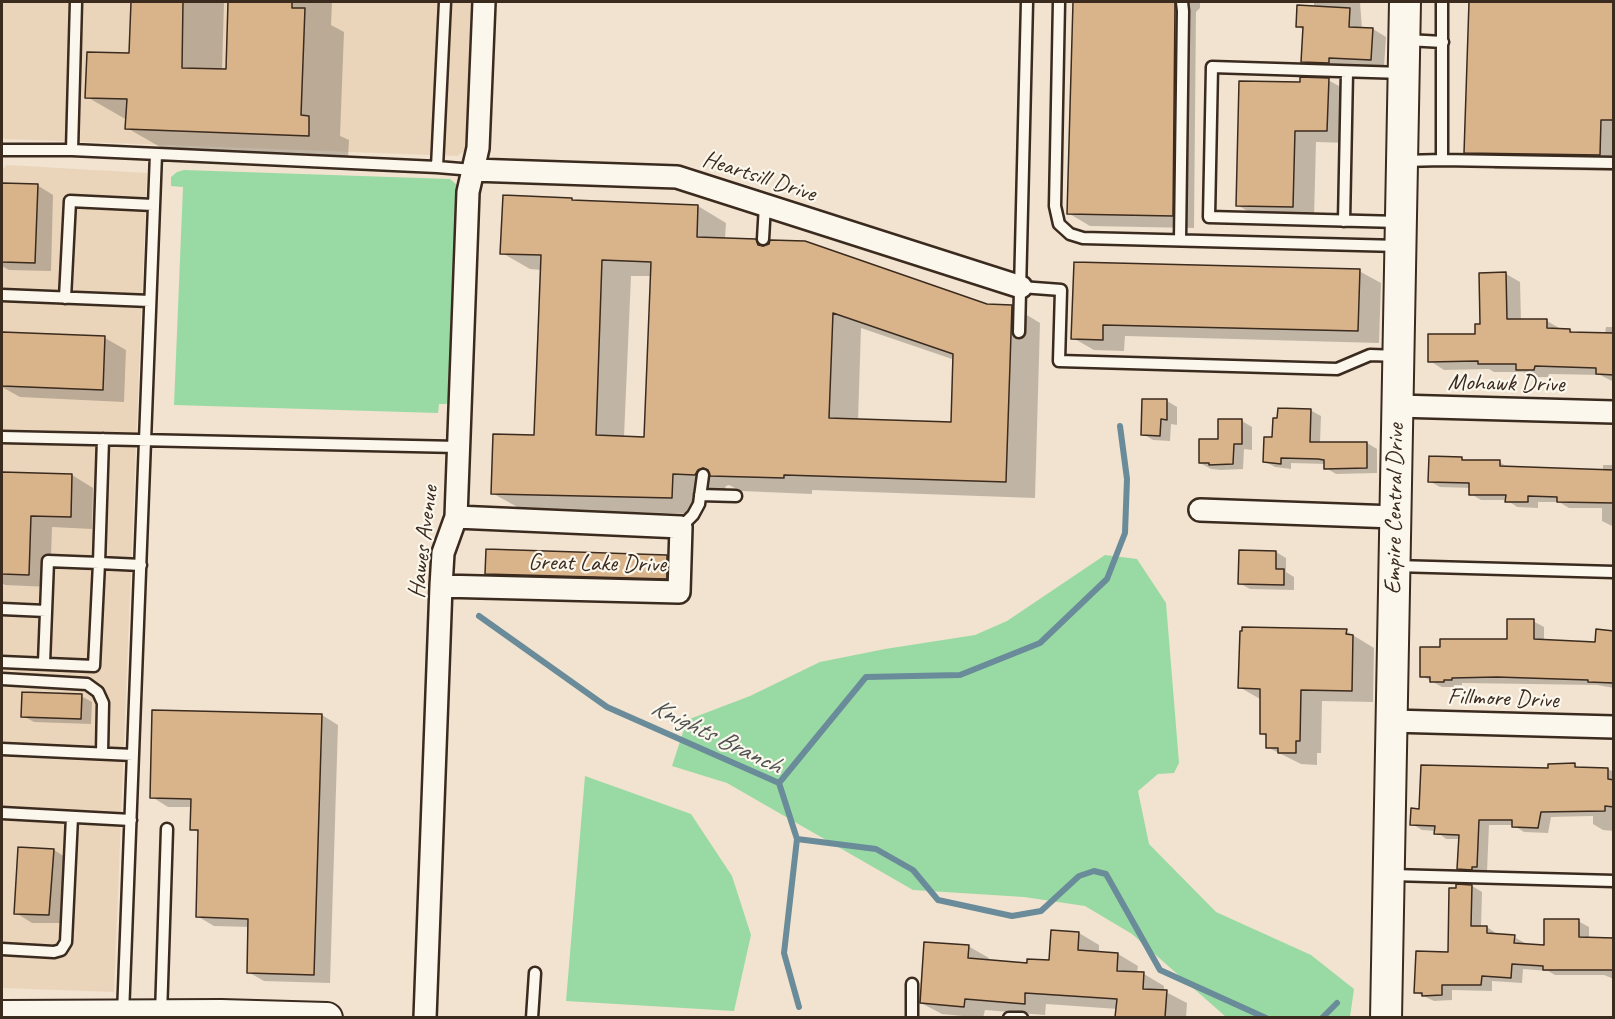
<!DOCTYPE html>
<style>
body{margin:0}
#map{position:relative;width:1615px;height:1019px;overflow:hidden;background:#f1e3cf;font-family:Caveat,sans-serif}
canvas{display:block}
.frame{position:absolute;inset:0;border:3px solid #3b2a1e;pointer-events:none}
</style>
<div id="map">
<canvas width="1615" height="1019"></canvas>
<div class="frame"></div>
</div>
<script>
const ctx = document.querySelector('canvas').getContext('2d');
ctx.lineJoin = 'round';
function paint(path, color) { ctx.fillStyle = color; ctx.fill(path, 'evenodd'); }
const toPath = rows => new Path2D(rows.map(r => 'M' + r).join(''));
function strokePath(path, color, width, dash) { ctx.strokeStyle = color; ctx.lineWidth = width; ctx.lineCap = dash ? 'butt' : 'round'; ctx.setLineDash(dash || []); ctx.stroke(path); }
function label(font, color, halo, rows, align = 'center') {
  ctx.font = font + ' Caveat,sans-serif'; ctx.lineWidth = 4.5; ctx.setLineDash([]); ctx.textBaseline = 'middle'; ctx.strokeStyle = halo; ctx.fillStyle = color; for (const [text, x, y, turn = 0] of rows) {
    ctx.save(); ctx.translate(x, y); ctx.rotate((+turn || 0) * Math.PI / 180); ctx.textAlign = isNaN(turn) ? turn : align; if (halo) ctx.strokeText(text, 0, 0); ctx.fillText(text, 0, 0); ctx.restore();
  }
}
paint(toPath([
 [2,2,474,2,466,150,457,156,5,139,2,137],
 [7,165,147,173,114,992,2,988,2,170]
]), '#ead5bb');
paint(toPath([
 [184,170,450,179,457,185,461,195,452,399,446,404,439,404,438,413,174,405,183,187,171,186,171,177,177,172],
 [1105,555,1137,559,1166,603,1179,763,1174,773,1158,774,1138,791,1149,844,1216,912,1311,955,1354,989,1350,1017,1226,1017,1132,934,1085,906,1024,897,913,890,727,783,672,766,687,720,750,696,820,662,885,649,975,635,1007,621],
 [585,776,691,814,732,876,751,935,734,1011,566,1001]
]), '#99daa4');
paint(toPath([
 [133,2,224,2,222,71,227,71,229,2,332,2,331,25,344,32,340,136,349,140,348,158,167,151,127,128,127,120,87,97,130,55],
 [1076,2,1200,2,1200,8,1196,12,1194,228,1090,226,1068,213],
 [1314,2,1360,2,1362,29,1373,29,1386,37,1384,67,1342,65,1342,70,1316,69,1302,61,1304,30,1297,26,1314,8],
 [1471,2,1614,2,1614,171,1495,169,1466,152],
 [1328,80,1350,92,1348,143,1316,142,1314,219,1258,217,1237,205,1301,84],
 [2,184,37,185,53,195,51,271,9,270,2,266],
 [571,199,577,202,698,206,726,223,725,239,755,241,765,247,987,305,1012,306,1040,323,1035,498,812,490,812,494,741,491,729,485,726,486,724,491,701,490,700,514,521,509,492,493,536,437,542,270,530,269,502,253],
 [631,276,652,276,645,438,624,437],
 [861,328,955,360,952,424,858,421],
 [1075,264,1359,271,1381,283,1379,343,1125,336,1124,351,1094,350,1073,338],
 [1506,274,1520,282,1521,321,1547,321,1561,329,1570,330,1576,334,1605,334,1606,327,1614,327,1614,382,1600,375,1549,374,1548,377,1532,377,1523,372,1494,372,1489,369,1444,370,1430,361,1476,335],
 [2,333,105,338,126,350,124,402,20,397,2,387],
 [1167,401,1177,407,1177,425,1171,424,1170,441,1153,440,1143,434],
 [1310,410,1321,416,1320,443,1367,443,1377,449,1377,473,1336,474,1326,468,1326,464,1291,463,1291,469,1275,467,1264,461,1273,439],
 [1242,421,1252,427,1252,450,1244,449,1243,469,1221,470,1211,469,1200,463,1219,441],
 [1462,459,1467,462,1499,462,1510,468,1603,471,1603,465,1614,465,1614,527,1602,521,1602,508,1569,508,1559,502,1538,502,1538,508,1517,507,1507,500,1481,500,1471,494,1471,488,1440,487,1429,481],
 [2,473,72,475,93,488,92,529,52,527,50,587,5,585,2,583],
 [1276,552,1286,558,1286,572,1294,577,1294,590,1250,589,1239,583],
 [667,557,688,569,688,590,508,586,486,574],
 [1533,621,1544,627,1544,641,1597,643,1598,631,1614,631,1614,688,1597,685,1462,683,1462,685,1454,685,1454,687,1442,687,1422,676,1509,641],
 [1346,631,1374,648,1373,702,1322,701,1321,753,1317,753,1317,765,1301,764,1267,747,1268,737,1261,733,1262,700,1239,687],
 [81,696,92,702,91,724,34,722,23,716],
 [322,715,338,725,330,983,264,981,248,972,250,927,214,926,197,916,200,833,192,829,193,807,168,807,152,797],
 [1575,765,1581,768,1608,769,1614,772,1614,831,1603,830,1593,824,1593,816,1551,817,1548,833,1524,832,1513,825,1489,825,1487,872,1483,872,1482,875,1469,874,1459,868,1460,839,1446,839,1436,831,1422,830,1412,824,1420,810,1549,769],
 [54,850,70,860,65,923,32,923,16,913],
 [1472,886,1482,892,1481,927,1487,927,1497,934,1497,936,1514,937,1525,943,1525,945,1545,946,1578,921,1589,927,1589,939,1614,941,1614,979,1604,975,1555,975,1548,971,1523,969,1522,983,1492,981,1492,991,1452,990,1452,1000,1434,1001,1415,992,1449,953],
 [1079,933,1099,945,1099,953,1118,954,1138,966,1137,973,1144,974,1164,986,1164,991,1187,1003,1186,1018,1120,1018,1117,1016,1118,1009,1046,1004,1045,1015,985,1010,983,1018,942,1014,921,1003,968,946,989,958,988,962,1028,965,1050,962]
]), '#0003');
strokePath(toPath([
 [479,616,607,707,779,783,797,839,784,953,799,1007],
 [779,783,866,677,960,675,1040,643,1107,579,1125,533,1127,479,1120,426],
 [797,839,876,849,913,870,938,900,1012,916,1041,911,1079,876,1094,871,1106,874,1160,970,1266,1018],
 [1322,1018,1337,1003]
]), '#6a8b99', 6);
const building = toPath([
 [131,2,183,2,182,68,226,69,228,2,292,2,292,8,305,8,301,115,309,116,309,136,125,129,127,99,85,98,87,52,129,53,131,2],
 [1073,2,1175,2,1173,216,1067,214,1073,2],
 [1469,2,1614,2,1614,120,1601,120,1600,155,1464,153,1469,2],
 [1297,5,1350,8,1349,27,1373,28,1371,60,1329,58,1329,63,1301,62,1303,27,1296,27,1297,5],
 [1300,77,1329,78,1327,131,1295,131,1293,207,1236,206,1239,81,1300,82,1300,77],
 [2,183,38,184,35,263,2,262,2,183],
 [503,195,572,198,572,200,698,205,697,237,756,239,758,245,763,246,769,244,770,240,805,241,987,304,1012,305,1006,482,784,475,784,478,710,476,708,470,703,468,698,470,695,475,673,474,672,498,491,494,493,434,534,435,541,255,500,254,503,195],
 [602,260,651,262,644,437,596,435,602,260],
 [833,313,953,354,951,422,829,418,833,313],
 [1074,262,1360,269,1358,331,1103,325,1103,340,1071,339,1074,262],
 [1506,272,1507,319,1547,319,1547,328,1570,329,1570,332,1614,333,1614,375,1596,374,1596,368,1535,366,1534,370,1516,370,1516,364,1478,364,1478,361,1428,362,1428,334,1475,334,1475,324,1480,324,1479,273,1506,272],
 [2,332,105,336,103,390,2,386,2,332],
 [1142,399,1167,399,1167,420,1161,419,1160,436,1141,435,1142,399],
 [1278,408,1311,409,1310,442,1367,442,1367,468,1324,469,1324,460,1318,459,1281,458,1281,464,1263,462,1264,437,1272,437,1273,418,1277,418,1278,408],
 [1218,419,1242,419,1242,444,1234,444,1233,464,1209,465,1209,463,1199,463,1199,439,1218,439,1218,419],
 [1429,456,1462,457,1462,460,1500,460,1500,466,1614,470,1614,503,1557,502,1557,497,1528,496,1528,502,1505,502,1506,495,1469,495,1469,483,1428,482,1429,456],
 [2,472,72,474,71,517,31,516,29,575,2,574,2,472],
 [486,549,667,555,667,579,485,574,486,549],
 [1239,550,1276,551,1276,569,1284,569,1284,585,1238,584,1239,550],
 [1507,619,1534,619,1534,639,1595,642,1596,629,1614,631,1614,683,1588,682,1588,680,1497,677,1452,678,1452,680,1444,680,1444,682,1430,682,1430,677,1420,677,1420,647,1440,647,1440,639,1507,639,1507,619],
 [1242,627,1347,629,1346,634,1353,635,1352,691,1301,690,1300,741,1296,741,1296,753,1278,753,1278,748,1266,748,1266,734,1260,734,1260,689,1238,688,1240,631,1242,631,1242,627],
 [22,692,82,694,81,719,21,717,22,692],
 [152,710,322,714,314,975,247,973,248,919,196,917,198,830,190,830,191,799,150,798,152,710],
 [1575,763,1575,767,1608,768,1608,779,1614,780,1614,807,1605,806,1605,811,1541,812,1538,828,1512,827,1512,820,1479,820,1477,867,1472,867,1472,870,1457,869,1459,835,1434,834,1435,826,1410,825,1411,808,1419,809,1421,765,1548,768,1548,764,1575,763],
 [18,847,54,849,49,915,14,914,18,847],
 [1456,884,1472,885,1471,926,1487,926,1487,933,1515,935,1514,943,1544,945,1544,919,1579,919,1579,937,1614,938,1614,970,1543,970,1543,966,1512,964,1511,978,1482,976,1481,985,1442,985,1442,995,1422,996,1422,993,1414,993,1416,951,1448,952,1449,888,1456,888,1456,884],
 [1051,930,1079,932,1078,950,1118,953,1117,971,1144,972,1143,989,1167,990,1165,1017,1115,1017,1117,999,1025,993,1025,1004,965,999,964,1007,920,1003,924,942,969,945,968,958,1027,963,1027,959,1049,960,1051,930]
]);
paint(building, '#d9b48b');
strokePath(building, '#3b2a1e', 1.5);
const lane = toPath([
 [1059,2,1055,206,1059,224,1070,234,1083,238,1399,246],
 [1407,40,1443,42],
 [2,150,72,150,437,167,473,170],
 [72,150,76,2],
 [1442,160,1614,163],
 [1403,161,1442,160,1442,2],
 [437,167,445,2],
 [1344,221,1347,72],
 [1399,222,1209,217,1212,67,1403,73],
 [763,239,765,205],
 [1180,240,1183,11,1182,2],
 [1021,287,1061,290,1059,361,1337,369,1370,355,1398,356],
 [2,295,150,301],
 [65,298,70,201,153,205],
 [1019,332,1027,2],
 [2,437,458,447],
 [700,495,736,496],
 [681,527,693,515,699,504,703,475],
 [1395,566,1614,572],
 [2,609,46,611],
 [2,662,94,666,99,563,141,565],
 [44,663,48,561,99,563,103,439],
 [2,679,87,684,98,692,103,703,102,753],
 [2,749,133,755],
 [2,813,131,820],
 [1392,875,1614,881],
 [2,949,54,952,61,950,66,942,72,817],
 [123,1014,156,154],
 [161,1015,167,829],
 [532,1018,535,973],
 [912,1018,912,984],
 [1009,1018,1022,1018]
]);
const street = toPath([
 [473,170,677,177,1021,287],
 [1397,406,1614,412],
 [1200,510,1395,517],
 [441,586,679,592,681,527,456,517],
 [1391,721,1614,727],
 [425,1018,441,586,443,553,456,517,468,192,478,148,484,2]
]);
const secondary = toPath([
 [2,1016,221,1015,327,1018],
 [1386,1018,1405,2]
]);
strokePath(lane, '#3b2a1e', 15);
strokePath(street, '#3b2a1e', 26);
strokePath(secondary, '#3b2a1e', 34);
strokePath(lane, '#fbf7ec', 10);
strokePath(street, '#fbf7ec', 21);
strokePath(secondary, '#fbf7ec', 30);
label('24px', '#3b2a1e', '#fbf7ec', [
 ["Heartsill Drive",759,177,18],
 ["Mohawk Drive",1506,384,1],
 ["Empire Central Drive",1395,509,-89],
 ["Hawes Avenue",424,542,-83],
 ["Great Lake Drive",597,564,1],
 ["Fillmore Drive",1503,699,2]
]);
label('italic 26px', '#4f5251', '#fbf7ec', [
 ["Knights Branch",716,737,26]
]);
</script>
